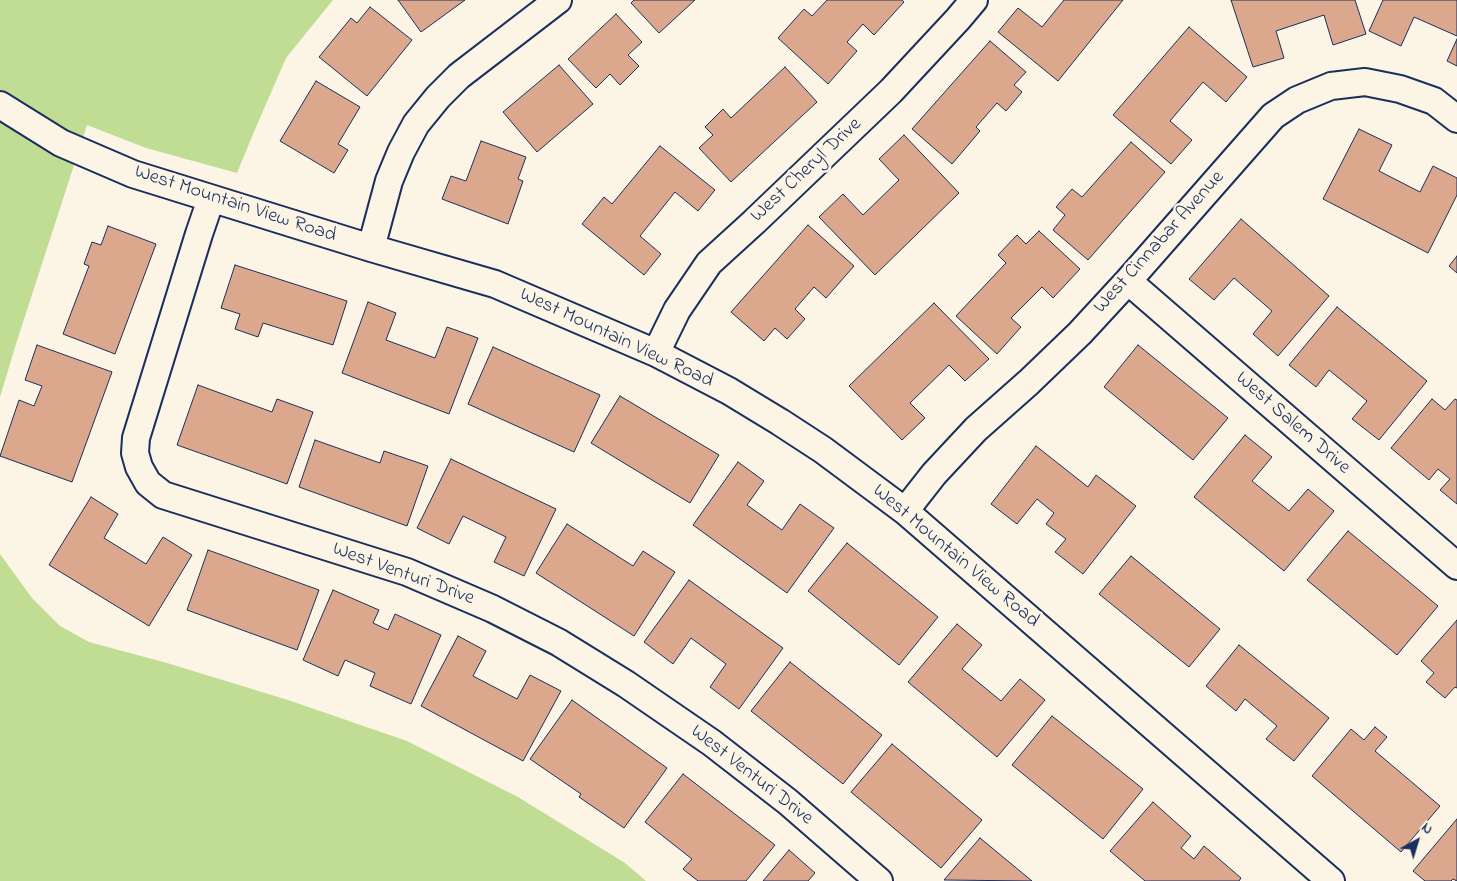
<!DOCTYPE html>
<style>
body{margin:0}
#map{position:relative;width:1457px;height:881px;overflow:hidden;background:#fcf5e5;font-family:"Indie Flower",sans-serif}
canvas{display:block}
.north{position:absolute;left:1392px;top:816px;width:50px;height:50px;-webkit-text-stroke:4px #fcf5e5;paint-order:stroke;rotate:39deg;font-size:14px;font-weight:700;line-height:20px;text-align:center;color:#1b2f5e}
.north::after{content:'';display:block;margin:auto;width:18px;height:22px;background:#1b2f5e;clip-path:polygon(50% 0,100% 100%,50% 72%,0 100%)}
</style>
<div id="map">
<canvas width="1457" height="881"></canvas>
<div class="north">N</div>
</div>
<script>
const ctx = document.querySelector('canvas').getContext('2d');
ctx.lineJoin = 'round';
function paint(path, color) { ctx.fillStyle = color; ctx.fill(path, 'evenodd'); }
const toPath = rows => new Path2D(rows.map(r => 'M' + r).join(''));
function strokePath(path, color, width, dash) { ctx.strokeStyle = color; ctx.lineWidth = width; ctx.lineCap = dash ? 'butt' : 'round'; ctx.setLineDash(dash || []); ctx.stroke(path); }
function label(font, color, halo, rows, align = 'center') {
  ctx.font = font + ' "Indie Flower",sans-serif'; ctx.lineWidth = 5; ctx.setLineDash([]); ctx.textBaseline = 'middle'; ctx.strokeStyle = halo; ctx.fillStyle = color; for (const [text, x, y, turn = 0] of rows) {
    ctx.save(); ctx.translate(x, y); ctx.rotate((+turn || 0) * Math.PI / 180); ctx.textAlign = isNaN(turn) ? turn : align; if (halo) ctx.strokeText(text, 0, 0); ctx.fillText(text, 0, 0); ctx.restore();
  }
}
paint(toPath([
 [0,0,333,0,286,58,253,134,237,173,146,148,87,125,16,344,0,397],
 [0,554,32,598,60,626,89,642,167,663,288,700,407,741,518,797,625,863,646,881,0,881]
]), '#c1dc93');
const building = toPath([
 [398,0,465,0,421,32,398,0],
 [634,0,695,0,659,33,631,3,634,0],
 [827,0,902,0,904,2,874,35,863,24,847,42,857,51,828,84,778,38,804,9,812,16,827,0],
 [1064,0,1123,0,1058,81,998,32,1018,8,1042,27,1064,0],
 [1231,0,1355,0,1366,34,1333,45,1324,15,1276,31,1284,58,1253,67,1231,0],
 [1383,0,1457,0,1457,36,1414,17,1401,46,1369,31,1383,0],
 [370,7,412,40,367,96,319,57,351,18,357,23,370,7],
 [616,14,642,42,628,55,639,66,620,85,610,74,596,88,568,59,616,14],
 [1189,27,1247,77,1226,102,1203,82,1170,121,1192,140,1171,164,1113,115,1189,27],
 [1457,39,1457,66,1447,61,1457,39],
 [990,41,1026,72,1014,85,1022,92,1006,111,997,103,976,127,980,131,952,164,912,129,990,41],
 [559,65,593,104,537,152,503,112,559,65],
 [785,67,817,102,731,182,699,148,713,135,705,127,723,109,731,118,785,67],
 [316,81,360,107,338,144,348,150,334,173,280,141,316,81],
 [1359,129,1392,145,1379,171,1420,192,1433,166,1457,178,1457,195,1428,253,1323,199,1359,129],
 [904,135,959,193,875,275,819,217,843,194,863,215,899,180,879,159,904,135],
 [481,141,526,157,518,179,523,181,508,224,442,199,451,176,466,181,481,141],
 [1131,142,1165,172,1088,260,1053,230,1065,215,1056,207,1072,189,1082,197,1131,142],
 [660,146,715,190,698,211,675,192,640,236,661,254,644,275,582,224,604,197,612,204,660,146],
 [1241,219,1329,296,1278,356,1253,334,1272,311,1234,278,1214,300,1189,279,1241,219],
 [808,225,854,266,826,298,814,287,795,309,805,319,787,339,775,328,764,341,731,312,808,225],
 [108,226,156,244,115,354,63,334,89,266,84,264,92,242,101,245,108,226],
 [1039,231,1080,269,1053,298,1042,287,1011,318,1021,327,997,354,956,316,1006,263,998,255,1017,235,1026,244,1039,231],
 [1457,256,1457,273,1449,266,1457,256],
 [235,265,347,301,333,345,263,323,258,337,235,329,240,314,221,308,235,265],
 [368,302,396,313,386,340,435,358,447,327,478,338,449,414,342,373,368,302],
 [934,303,989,359,965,381,949,365,910,403,925,418,902,440,849,386,934,303],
 [1337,307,1427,381,1379,440,1352,419,1367,401,1329,370,1316,387,1289,365,1337,307],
 [37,345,112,372,72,482,0,456,19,400,34,406,42,386,25,380,37,345],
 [1138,345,1228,418,1193,460,1104,387,1138,345],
 [493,347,600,395,574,452,468,404,493,347],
 [198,385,272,412,277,399,313,412,287,484,177,445,198,385],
 [620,396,719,455,690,503,591,443,620,396],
 [1432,399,1445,410,1455,399,1457,400,1457,504,1440,490,1450,479,1438,469,1429,480,1391,448,1432,399],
 [1245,435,1272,457,1252,481,1289,511,1308,489,1334,511,1284,571,1194,497,1245,435],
 [315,440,380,463,384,451,428,466,407,526,299,487,315,440],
 [1036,446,1088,487,1096,475,1136,506,1083,574,1055,552,1066,539,1046,524,1054,513,1037,499,1017,524,991,504,1036,446],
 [451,459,556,509,524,576,494,562,506,537,463,516,449,544,417,528,451,459],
 [738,462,764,481,747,505,782,530,800,504,834,528,787,593,693,525,738,462],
 [91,497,118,514,104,538,146,564,163,537,192,555,149,626,49,565,91,497],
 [567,524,633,566,643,551,675,572,634,636,536,573,567,524],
 [1348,531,1438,606,1397,655,1307,580,1348,531],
 [847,543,938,617,899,665,808,591,847,543],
 [208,550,319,590,297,650,187,610,208,550],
 [1131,556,1220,629,1189,667,1099,594,1131,556],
 [689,580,783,648,739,709,710,687,726,664,691,638,673,664,644,642,689,580],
 [333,590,379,610,373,623,388,630,395,614,441,635,411,704,370,686,375,673,345,660,338,676,303,660,333,590],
 [1457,620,1457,688,1455,687,1445,698,1426,682,1434,673,1421,661,1457,620],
 [957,624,982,645,962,669,1001,701,1020,679,1045,700,997,757,908,682,957,624],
 [458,636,486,651,473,676,517,699,530,675,561,691,523,761,421,706,458,636],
 [1239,645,1329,718,1294,761,1266,739,1277,726,1245,699,1236,711,1206,686,1239,645],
 [790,662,882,735,843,784,751,711,790,662],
 [572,700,667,768,624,828,579,797,581,794,530,759,572,700],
 [1052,716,1143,789,1103,839,1012,765,1052,716],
 [1375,727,1387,737,1375,751,1440,806,1401,852,1312,776,1351,729,1364,740,1375,727],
 [892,744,982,820,941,868,851,792,892,744],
 [683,774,775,845,746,881,698,881,683,869,692,859,645,822,683,774],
 [1153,802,1191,836,1181,848,1194,859,1204,846,1241,878,1239,881,1145,881,1110,851,1153,802],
 [1457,819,1457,881,1453,879,1451,881,1425,881,1413,871,1457,819],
 [980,838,1032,881,944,880,980,838],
 [789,850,815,873,808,881,763,881,789,850]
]);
paint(building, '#dba88e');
strokePath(building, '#1b2f5e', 1);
const minor = toPath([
 [0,105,61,143,133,174,371,248,495,284,656,353,729,391,780,422,823,450,905,511,1331,881],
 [211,199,199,234,136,438,135,453,139,467,148,483,163,495,407,572,493,609,558,642,626,684,712,743,788,802,879,881],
 [371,248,389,181,401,152,416,124,438,97,459,76,558,0],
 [1128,281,1457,566],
 [656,353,677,310,709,263,754,222,891,91,958,19,974,0],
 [905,511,934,474,976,429,1029,382,1080,333,1128,281,1273,116,1297,100,1331,86,1365,82,1400,89,1434,101,1457,119]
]);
strokePath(minor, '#1b2f5e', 30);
strokePath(minor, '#fcf5e5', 26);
label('20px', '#1b2f5e', '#fcf5e5', [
 ["West Cheryl Drive",807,171,-43],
 ["West Mountain View Road",235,205,18],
 ["West Cinnabar Avenue",1160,243,-48],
 ["West Mountain View Road",616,339,25],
 ["West Salem Drive",1292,424,41],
 ["West Mountain View Road",955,557,40],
 ["West Venturi Drive",403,575,20],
 ["West Venturi Drive",751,776,38]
]);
</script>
